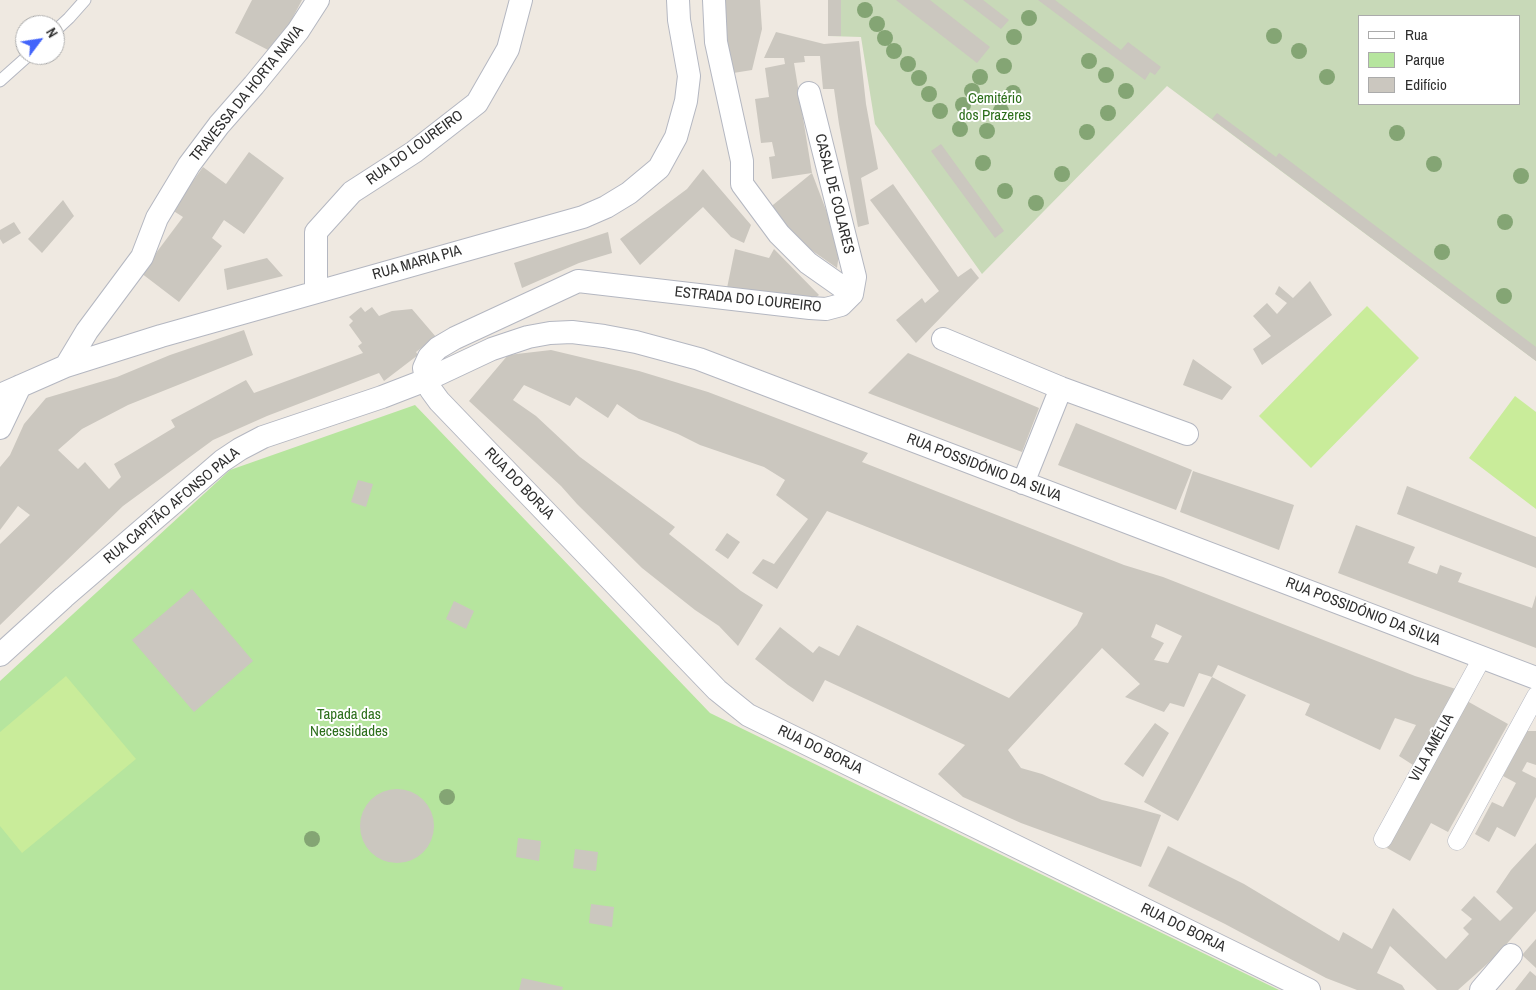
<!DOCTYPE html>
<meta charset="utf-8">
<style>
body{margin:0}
#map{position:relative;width:1536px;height:990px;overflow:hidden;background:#efe9e1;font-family:"Archivo Narrow",sans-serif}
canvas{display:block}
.legend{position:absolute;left:1358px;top:15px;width:162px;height:90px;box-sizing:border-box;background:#fff;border:1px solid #ababab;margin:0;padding:6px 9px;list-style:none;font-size:15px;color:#2e2e2e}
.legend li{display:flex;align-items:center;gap:10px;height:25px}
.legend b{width:25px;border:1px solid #ababab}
.north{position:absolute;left:15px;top:15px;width:50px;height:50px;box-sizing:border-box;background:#fff;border:1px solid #ababab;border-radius:50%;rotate:59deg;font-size:14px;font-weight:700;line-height:20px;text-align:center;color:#2e2e2e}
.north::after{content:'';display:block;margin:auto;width:18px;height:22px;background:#4264fb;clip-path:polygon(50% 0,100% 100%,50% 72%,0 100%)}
</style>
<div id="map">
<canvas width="1536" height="990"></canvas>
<ul class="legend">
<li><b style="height:6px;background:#fff"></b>Rua</li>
<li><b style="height:14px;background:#b6e59e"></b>Parque</li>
<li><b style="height:14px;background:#cbc7bf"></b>Edifício</li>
</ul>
<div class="north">N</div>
</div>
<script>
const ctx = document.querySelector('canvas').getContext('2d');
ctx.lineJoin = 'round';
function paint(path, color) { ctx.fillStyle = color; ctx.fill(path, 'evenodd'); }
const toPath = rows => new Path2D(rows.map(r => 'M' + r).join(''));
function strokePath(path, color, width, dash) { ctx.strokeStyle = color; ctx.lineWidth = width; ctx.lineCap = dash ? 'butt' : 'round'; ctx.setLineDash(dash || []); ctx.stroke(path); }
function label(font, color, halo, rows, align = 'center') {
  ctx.font = font + ' "Archivo Narrow",sans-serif'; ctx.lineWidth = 4; ctx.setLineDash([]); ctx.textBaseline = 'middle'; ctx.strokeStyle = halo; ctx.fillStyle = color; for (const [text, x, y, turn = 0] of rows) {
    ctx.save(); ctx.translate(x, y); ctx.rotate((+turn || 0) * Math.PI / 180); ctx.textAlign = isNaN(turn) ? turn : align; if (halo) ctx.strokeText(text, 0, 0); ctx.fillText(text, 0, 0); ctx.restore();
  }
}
paint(toPath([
 [415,405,710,713,1279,990,0,990,0,681,230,470]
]), '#b6e59e');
paint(toPath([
 [828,0,1536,0,1536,361,1167,86,982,274,875,124,861,37,828,36],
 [1360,16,1520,16,1520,104,1360,104]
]), '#c8d9b8');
paint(toPath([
 [1367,306,1419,358,1311,468,1259,416],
 [1515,396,1536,412,1536,509,1469,458],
 [66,676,136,759,22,853,0,826,0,732]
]), '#c9ec9a');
paint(toPath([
 [252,0,302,0,274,53,235,33],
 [720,0,760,0,762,29,752,70,727,74],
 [828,0,841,0,841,36,828,36],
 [896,0,930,0,990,47,977,63],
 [963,0,983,0,1009,20,1001,29],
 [1038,0,1055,0,1121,50,1128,42,1161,67,1155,75,1150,72,1145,80],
 [776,32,824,44,859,41,866,104,878,169,861,178,869,224,858,227,839,124,834,89,823,89,820,56,804,56,805,62,794,63,812,173,772,179,769,157,775,156,772,142,761,143,755,99,769,97,765,68,785,64,784,58,764,58],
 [1217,113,1276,157,1279,153,1536,347,1536,361,1212,119],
 [941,144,1004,231,995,238,931,151],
 [249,152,284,178,244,234,224,220,212,238,222,246,179,302,141,273,183,217,172,210,203,167,226,184],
 [703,169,751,225,744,243,731,237,703,207,640,265,620,239,687,189],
 [812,173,840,247,837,268,784,231,768,209],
 [893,184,958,277,971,268,979,278,916,343,896,320,922,298,925,303,939,291,870,200],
 [63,200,74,216,42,253,28,239],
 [14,222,21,233,3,244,0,239,0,230],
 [608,232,612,253,579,263,522,288,514,263],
 [735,249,769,258,774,249,819,295,811,301,727,288],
 [267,258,283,276,227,290,224,269],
 [1310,281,1332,315,1262,365,1253,349,1271,336,1253,316,1267,303,1277,314,1287,303,1275,294,1279,286,1293,298],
 [361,307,365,312,372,307,379,316,392,311,412,309,436,337,416,352,418,355,384,381,379,373,267,416,213,440,123,506,0,625,0,544,30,515,18,506,0,530,0,467,10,455,24,424,46,398,117,377,170,355,244,330,253,355,128,405,82,429,58,450,78,469,85,462,109,489,121,477,114,464,175,427,171,420,246,380,254,393,363,353,358,346,362,343,349,325,353,321,349,317],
 [551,350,639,371,708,392,868,453,862,462,1124,565,1163,577,1415,676,1459,690,1413,765,1399,756,1416,725,1395,718,1380,750,1305,715,1310,704,1218,665,1212,677,1246,695,1178,821,1144,802,1212,677,1199,673,1184,707,1170,703,1164,712,1125,697,1140,684,1102,648,1008,750,1021,768,1042,774,1102,800,1136,808,1161,815,1141,867,1021,823,963,797,938,774,965,745,825,680,813,702,788,685,755,659,780,627,813,653,819,646,839,656,857,625,1009,698,1077,625,1083,613,827,511,777,589,752,573,763,559,774,564,808,519,776,495,785,480,764,467,700,445,678,434,639,419,617,404,608,418,576,397,570,406,524,385,513,400,536,416,580,457,675,527,669,534,741,591,763,605,738,646,719,626,695,610,642,568,577,504,561,486,469,401,508,355],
 [1156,624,1182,636,1168,663,1154,660,1164,643,1151,637],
 [908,353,1039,408,1022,452,868,393],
 [1193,359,1232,387,1222,400,1183,385],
 [1076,423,1192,470,1176,510,1058,465],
 [1193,471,1294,505,1279,550,1180,512],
 [358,480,373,484,366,507,351,502],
 [1407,486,1536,537,1536,568,1397,514],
 [1356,525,1415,547,1408,563,1437,574,1440,565,1462,573,1458,582,1532,608,1536,595,1536,648,1338,573],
 [727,533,740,542,728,559,715,550],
 [192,589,253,661,194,712,132,640],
 [454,601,474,611,466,629,446,619],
 [1467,701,1508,724,1448,832,1431,823,1410,861,1387,848],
 [1155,723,1169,733,1143,777,1124,764],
 [1527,731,1536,731,1536,765,1527,762,1522,771,1536,778,1536,797,1515,837,1497,827,1489,842,1475,834,1492,802,1503,807,1516,783,1503,776],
 '360 826a37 37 0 1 1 74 0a37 37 0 1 1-74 0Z',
 [518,838,541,841,539,861,516,857],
 [1536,843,1536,911,1495,957,1458,990,1437,990,1390,946,1377,973,1402,985,1405,990,1357,990,1326,978,1225,924,1148,886,1168,846,1244,884,1339,941,1343,932,1372,949,1393,908,1446,959,1469,934,1463,928,1472,919,1461,910,1474,896,1500,921,1513,908,1496,892,1511,870],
 [575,849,598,852,596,871,573,868],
 [591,904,614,907,612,927,589,923],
 [1536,939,1536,968,1522,955],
 [1530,971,1536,976,1536,990,1515,990],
 [522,978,563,987,562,990,519,990]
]), '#cbc7bf');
const service = toPath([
 [55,31,69,18,85,0],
 [0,81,29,55]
]);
const pedestrian = toPath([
 [1383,839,1482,658],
 [1457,841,1536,696]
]);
const minor = toPath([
 [714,0,716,42,742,161,742,184,779,234,808,263,852,294,841,305,826,309,810,308,578,281,455,338,438,348,429,357,424,368,426,380,431,390,439,401,717,690,748,715,1309,990],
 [809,93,855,277,852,294],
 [316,292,316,232,352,192,414,152,477,103,508,49,521,0],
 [943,339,1061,388,1187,434],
 [66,366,87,331,142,257,157,218,189,165,219,125,254,85,298,31,318,0],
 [0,395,66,366,161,336,583,217,606,207,629,193,659,168,676,137,686,101,689,76,679,20,678,0],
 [0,428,20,386],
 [1023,483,1061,388],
 [0,655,64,597,222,461,240,449,263,437,382,397,426,380,492,349,528,337,550,333,572,332,604,336,636,342,699,359,1536,678],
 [1481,990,1511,955]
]);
strokePath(service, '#b4b7c1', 13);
strokePath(pedestrian, '#b4b7c1', 19);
strokePath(minor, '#b4b7c1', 24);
strokePath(service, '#fff', 11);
strokePath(pedestrian, '#fff', 18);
strokePath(minor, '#fff', 22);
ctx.fillStyle = '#84a574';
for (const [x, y] of [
 [865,10],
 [1029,18],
 [877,24],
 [1274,36],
 [1014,37],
 [885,38],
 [894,51],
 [1299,51],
 [1089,61],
 [908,64],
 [1004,66],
 [1106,75],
 [980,77],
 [1327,77],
 [919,78],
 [972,91],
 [1126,91],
 [1013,93],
 [929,94],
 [963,105],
 [940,111],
 [1001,111],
 [1108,113],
 [960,129],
 [987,131],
 [1087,132],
 [1397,133],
 [983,163],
 [1434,164],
 [1062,174],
 [1521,176],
 [1005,191],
 [1036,203],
 [1505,222],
 [1442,252],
 [1504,296],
 [447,797],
 [312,839]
]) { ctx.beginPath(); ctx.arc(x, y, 8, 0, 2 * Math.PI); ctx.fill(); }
label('15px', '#2e2e2e', '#fff', [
 ["TRAVESSA DA HORTA NAVIA",247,94,-51],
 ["RUA DO LOUREIRO",415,148,-36],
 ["CASAL DE COLARES",834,194,76],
 ["RUA MARIA PIA",417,263,-16],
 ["ESTRADA DO LOUREIRO",748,300,6],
 ["RUA POSSIDÓNIO DA SILVA",984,468,21],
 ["RUA DO BORJA",519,484,46],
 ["RUA CAPITÃO AFONSO PALA",172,506,-40],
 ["RUA POSSIDÓNIO DA SILVA",1363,612,21],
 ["VILA AMÉLIA",1432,748,-61],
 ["RUA DO BORJA",820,750,26],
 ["RUA DO BORJA",1183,928,26]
]);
label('15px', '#2c6e1b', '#fff', [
 ["Cemitério",995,99],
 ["dos Prazeres",995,116],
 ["Tapada das",349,715],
 ["Necessidades",349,732]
]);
</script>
